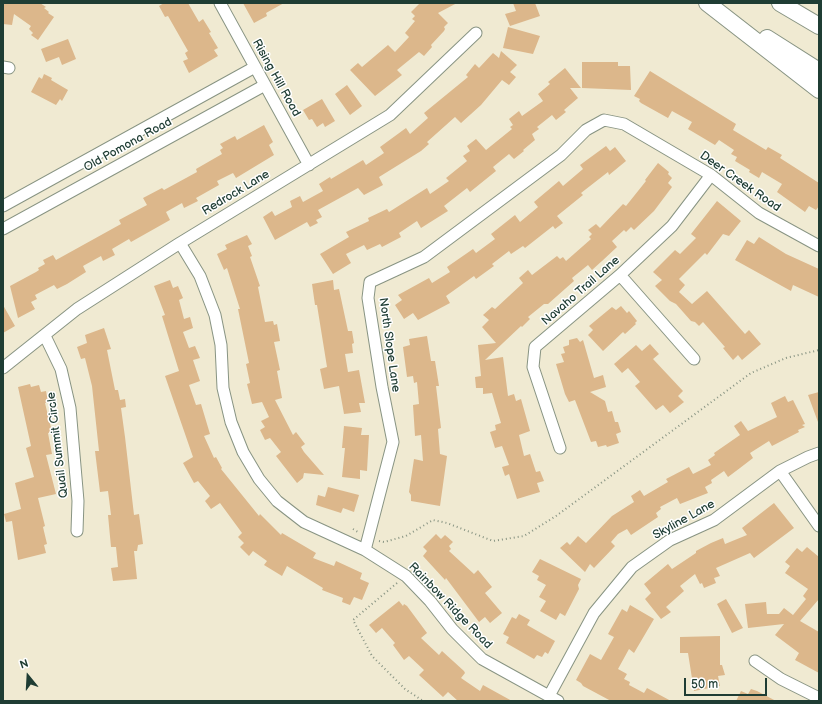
<!DOCTYPE html>
<style>
body{margin:0}
#map{position:relative;width:822px;height:704px;overflow:hidden;background:#f0ead2;font-family:"Balsamiq Sans",sans-serif}
canvas{display:block}
.frame{position:absolute;inset:0;border:4px solid #1f3d34;pointer-events:none}
.north{position:absolute;left:8px;top:656px;width:40px;height:40px;-webkit-text-stroke:3px #fff;paint-order:stroke;rotate:342deg;font-size:11px;font-weight:700;line-height:16px;text-align:center;color:#1f3d34}
.north::after{content:'';display:block;margin:auto;width:14px;height:18px;background:#1f3d34;clip-path:polygon(50% 0,100% 100%,50% 72%,0 100%)}
.scale{position:absolute;left:684px;top:678px;width:83px;height:18px;box-sizing:border-box;border:2px solid #1f3d34;border-top:0;padding-left:5px;font-size:12px;line-height:14px;white-space:nowrap;color:#1f3d34;-webkit-text-stroke:3px #fff;paint-order:stroke}
</style>
<div id="map">
<canvas width="822" height="704"></canvas>
<div class="frame"></div>
<div class="north">N</div>
<div class="scale">50 m</div>
</div>
<script>
const ctx = document.querySelector('canvas').getContext('2d');
ctx.lineJoin = 'round';
function paint(path, color) { ctx.fillStyle = color; ctx.fill(path, 'evenodd'); }
const toPath = rows => new Path2D(rows.map(r => 'M' + r).join(''));
function strokePath(path, color, width, dash) { ctx.strokeStyle = color; ctx.lineWidth = width; ctx.lineCap = dash ? 'butt' : 'round'; ctx.setLineDash(dash || []); ctx.stroke(path); }
function label(font, color, halo, rows, align = 'center') {
  ctx.font = font + ' "Balsamiq Sans",sans-serif'; ctx.lineWidth = 3; ctx.setLineDash([]); ctx.textBaseline = 'middle'; ctx.strokeStyle = halo; ctx.fillStyle = color; for (const [text, x, y, turn = 0] of rows) {
    ctx.save(); ctx.translate(x, y); ctx.rotate((+turn || 0) * Math.PI / 180); ctx.textAlign = isNaN(turn) ? turn : align; if (halo) ctx.strokeText(text, 0, 0); ctx.fillText(text, 0, 0); ctx.restore();
  }
}
paint(toPath([
 [4,3,40,3,46,7,44,8,49,12,48,13,54,17,38,40,31,35,33,33,29,29,31,26,14,14,12,25,3,24],
 [164,3,188,3,199,22,203,19,211,32,209,33,218,48,214,50,218,56,189,73,183,61,188,59,185,53,188,51,168,16,165,17,159,6],
 [243,3,284,3,266,13,267,16,254,23],
 [420,3,457,3,438,13,448,23,444,27,445,29,444,31,431,45,432,47,424,56,419,52,397,70,402,75,375,96,350,70,358,63,362,67,388,45,395,52,409,37,405,33,415,21,412,19,415,16,411,12],
 [513,3,535,3,540,16,510,26,505,14,516,11],
 [508,27,540,36,533,54,503,48],
 [68,39,76,59,62,65,59,57,46,62,41,49],
 [501,51,517,65,510,72,516,77,509,85,502,80,481,105,461,123,455,117,427,142,429,144,421,151,379,177,383,185,364,195,358,188,318,210,322,217,316,220,318,223,310,227,307,222,275,240,263,217,272,211,275,216,292,207,290,201,300,196,303,202,323,191,319,184,330,177,331,179,363,160,366,165,384,153,380,147,406,128,410,134,428,118,424,113,468,77,466,75,475,64,479,68,493,53,499,58],
 [582,62,618,62,618,66,630,66,631,90,582,88],
 [565,68,581,88,570,88,578,98,564,110,566,112,556,120,552,115,537,127,539,129,532,134,535,140,523,150,524,151,514,159,509,154,493,167,496,171,470,192,467,188,444,206,448,211,421,228,417,221,399,233,401,237,382,247,380,244,367,250,364,245,346,254,351,263,333,274,320,254,349,237,346,232,369,221,368,218,387,209,389,212,427,188,430,194,449,181,446,178,467,161,463,156,470,151,467,146,476,139,486,150,512,129,510,127,513,125,509,119,519,111,522,116,543,101,538,94,550,84,548,82],
 [650,71,736,124,733,130,766,150,768,147,782,155,780,158,819,183,819,206,816,210,809,206,805,212,777,192,782,184,762,172,759,178,749,172,750,170,735,161,737,157,731,154,734,150,719,140,715,145,688,129,692,122,672,111,668,118,641,103,639,101,640,99,634,96],
 [44,74,52,78,51,80,68,90,62,101,60,99,56,105,31,92,39,77,42,79],
 [347,85,362,106,350,115,335,94],
 [322,99,335,121,325,127,323,123,317,127,312,119,309,120,303,110],
 [264,125,273,142,269,145,274,155,236,178,233,173,217,181,219,185,196,198,198,201,184,208,182,203,166,212,170,220,131,242,129,239,112,249,115,255,103,261,101,256,83,266,86,272,67,284,57,289,54,285,35,295,37,299,31,302,35,309,18,318,10,286,36,272,39,270,38,268,45,264,43,260,53,255,56,260,121,224,119,220,147,205,143,198,162,188,164,190,197,172,196,169,222,154,220,150,223,148,220,144,235,136,237,140],
 [606,146,610,151,615,147,626,161,609,175,608,172,581,193,583,195,557,216,563,223,555,229,553,226,525,248,523,246,511,254,509,251,492,264,494,266,476,279,474,276,446,296,450,303,418,320,413,313,404,319,395,305,402,300,398,295,429,278,432,283,450,272,447,267,473,249,476,253,495,239,491,234,515,215,520,222,538,207,534,202,559,181,563,186,583,169,580,165],
 [658,163,669,172,668,174,672,178,668,183,672,187,654,211,634,230,631,227,626,232,624,230,612,241,617,247,602,261,592,270,588,265,572,278,574,281,548,304,544,304,528,317,530,319,522,327,521,326,485,360,503,357,508,396,514,394,516,401,521,399,530,431,519,435,524,456,530,454,536,472,540,471,544,481,537,483,540,492,517,499,509,474,505,476,502,467,509,465,502,446,495,448,490,432,496,430,495,425,501,423,492,393,483,394,483,388,476,388,475,377,481,376,478,345,496,343,482,327,489,320,483,315,492,307,495,309,523,283,519,278,528,270,532,275,557,256,560,259,563,257,566,261,591,239,589,237,592,234,588,230,596,224,600,228,623,204,626,206,646,181,645,180],
 [717,201,741,221,729,236,723,234,707,255,705,253,679,279,685,285,679,292,692,304,707,291,745,334,749,330,761,344,742,360,738,355,733,360,723,348,725,347,703,322,699,326,695,322,691,321,676,304,670,301,655,286,662,280,653,272,675,250,680,254,696,238,691,234],
 [247,235,252,244,248,246,252,256,250,257,260,286,258,287,265,322,273,321,274,325,277,324,280,341,274,342,280,370,277,371,282,398,275,400,293,435,296,432,305,444,301,447,304,452,324,475,304,473,303,478,297,483,276,456,281,452,270,438,265,440,260,430,265,427,261,421,269,417,262,402,252,404,247,384,250,383,246,364,249,363,238,309,240,309,227,268,224,270,217,254,227,249,225,245],
 [759,237,786,254,819,269,819,297,793,285,791,291,735,260,747,240,754,244],
 [170,280,173,288,178,286,183,298,179,300,184,319,190,317,193,328,183,332,189,348,195,346,200,358,193,360,200,381,189,385,196,405,201,404,210,434,204,436,214,458,216,457,222,468,221,469,259,516,260,514,281,535,282,533,316,553,313,558,334,566,336,561,362,573,360,579,369,583,362,600,354,597,350,605,342,602,343,598,322,590,323,588,287,566,282,576,264,565,267,561,253,551,249,556,240,547,244,543,238,537,242,533,220,503,211,509,205,501,210,496,198,481,194,483,183,463,193,457,165,376,179,371,162,316,165,315,154,286],
 [333,280,334,290,339,289,348,331,352,331,354,343,352,344,353,353,345,354,348,372,359,370,365,403,359,403,361,412,344,414,339,386,324,389,320,369,327,367,317,305,315,305,312,284],
 [3,305,15,326,3,333],
 [621,306,627,313,629,311,637,321,635,323,636,324,625,334,623,332,603,351,588,335,593,330,589,326,612,307,616,310],
 [104,328,111,349,107,350,115,390,118,390,120,400,125,399,126,407,121,408,125,437,134,515,139,514,143,544,138,545,137,551,134,551,137,579,113,581,111,568,118,567,116,547,111,547,108,515,111,515,108,491,100,492,95,451,99,451,92,386,85,358,81,359,77,347,87,343,85,335],
 [427,336,431,361,435,361,439,386,436,386,441,428,438,429,440,454,447,456,440,506,411,501,411,495,409,492,414,459,423,461,421,435,415,436,413,405,419,404,417,382,414,383,413,376,407,377,403,347,410,345,409,339],
 [577,338,580,342,583,340,594,378,603,375,606,387,590,392,605,401,608,412,612,411,615,422,618,422,621,432,616,434,619,443,607,447,606,445,598,447,596,441,591,442,575,400,569,402,565,394,556,364,564,362,561,354,565,353,563,347,569,345,569,340],
 [650,344,659,354,653,359,683,391,678,396,684,402,670,413,663,405,656,410,635,386,640,382,628,368,622,373,614,364,636,345,642,351],
 [30,384,31,387,39,385,41,392,46,391,48,402,45,403,52,432,48,433,52,454,46,455,56,494,38,498,45,526,43,527,47,544,44,545,46,553,18,560,12,521,6,522,4,514,21,509,15,483,34,477,26,448,31,446,18,387],
 [819,392,819,422,818,422,808,395],
 [785,396,788,402,793,400,805,424,802,425,805,427,798,430,799,432,772,446,769,441,750,453,753,458,740,468,728,477,724,471,711,480,712,483,705,487,708,493,680,504,677,498,660,507,661,509,656,513,658,517,631,535,627,529,618,534,611,542,615,546,594,568,590,564,585,572,560,548,567,542,570,545,578,536,586,543,612,516,634,502,631,496,640,490,644,496,668,482,666,479,689,467,693,474,711,465,708,460,715,455,714,453,740,435,734,426,741,421,748,431,777,417,771,403],
 [344,426,362,428,361,435,369,435,367,471,360,470,360,479,342,477,345,448,342,448],
 [328,487,359,495,354,512,343,508,341,513,316,505,318,495,325,497],
 [774,503,794,528,754,558,750,553,716,568,720,576,714,578,716,583,704,588,702,583,700,584,695,574,680,586,684,591,666,607,671,612,661,619,645,599,651,593,644,584,668,564,672,569,696,553,696,551,711,543,723,538,725,544,747,535,742,528],
 [436,534,441,539,445,535,453,542,449,546,451,549,449,551,474,574,478,570,492,587,485,593,502,613,490,623,485,617,479,622,446,578,445,580,423,556,427,551,423,547],
 [807,547,819,557,819,599,800,621,819,632,819,673,795,660,799,653,775,635,784,624,748,628,745,604,766,602,767,614,779,614,784,608,793,615,806,599,803,596,808,589,785,573,790,566,785,562,797,548,802,552],
 [540,559,581,579,578,585,579,589,565,616,560,613,556,620,540,611,546,601,539,597,546,585,537,580,539,576,532,572],
 [726,599,743,628,732,633,717,604],
 [399,601,403,606,404,604,407,606,427,633,421,638,439,655,442,651,464,671,465,673,461,678,480,691,483,685,512,701,458,701,448,692,443,697,419,675,424,670,409,656,404,660,393,645,395,643,382,628,376,633,369,625],
 [630,605,654,619,634,653,629,649,618,669,627,674,624,679,630,682,629,685,644,693,647,688,671,701,611,701,583,686,581,683,576,680,590,654,601,660,614,637,608,634,622,609,627,612],
 [519,614,530,620,527,625,555,641,548,654,545,652,542,657,537,655,534,659,506,643,509,637,503,634,512,617,516,619],
 [720,636,720,665,722,665,725,675,718,676,720,686,694,691,688,653,680,653,680,637],
 [751,689,757,691,776,701,736,701,741,691,748,694]
]), '#dcb78b');
const minor = toPath([
 [220,3,309,165],
 [3,67,9,68],
 [3,206,255,67],
 [3,229,265,85],
 [180,243,200,276,215,315,221,345,223,388,231,422,243,452,259,479,277,501,304,522,365,550,406,576,430,601,452,629,482,659,558,701],
 [620,275,694,359],
 [45,336,61,369,70,408,78,501,77,531],
 [3,368,77,309,180,243,390,115,476,33],
 [560,448,533,367,535,347,620,275,672,226,711,175],
 [780,471,819,526],
 [365,550,393,442,382,387,368,298,370,282,424,257,561,155,586,130,604,120,624,124,711,175,759,213,819,246],
 [755,661,781,679,819,698],
 [549,696,594,613,632,567,670,540,714,520,780,471,808,457,819,453]
]);
const highway = toPath([
 [707,3,819,90],
 [780,3,819,26],
 [767,38,819,71]
]);
strokePath(minor, '#889483', 13);
strokePath(highway, '#889483', 18);
strokePath(toPath([
 [353,529,358,532],
 [379,541,384,542,406,536,433,520,447,523,493,541,524,536,556,516,751,373,786,358,819,350],
 [397,583,353,620,372,656,405,689,423,701]
]), '#889483', 2, [1, 3]);
strokePath(minor, '#fff', 11);
strokePath(highway, '#fff', 16);
label('12px', '#1f3d34', '#fff', [
 ["Rising Hill Road",276,78,61],
 ["Old Pomona Road",128,145,-29],
 ["Deer Creek Road",740,182,35],
 ["Redrock Lane",236,193,-31],
 ["Navaho Trail Lane",581,291,-41],
 ["North Slope Lane",389,345,82],
 ["Quail Summit Circle",58,445,-97],
 ["Skyline Lane",684,520,-29],
 ["Rainbow Ridge Road",450,606,46]
]);
</script>
